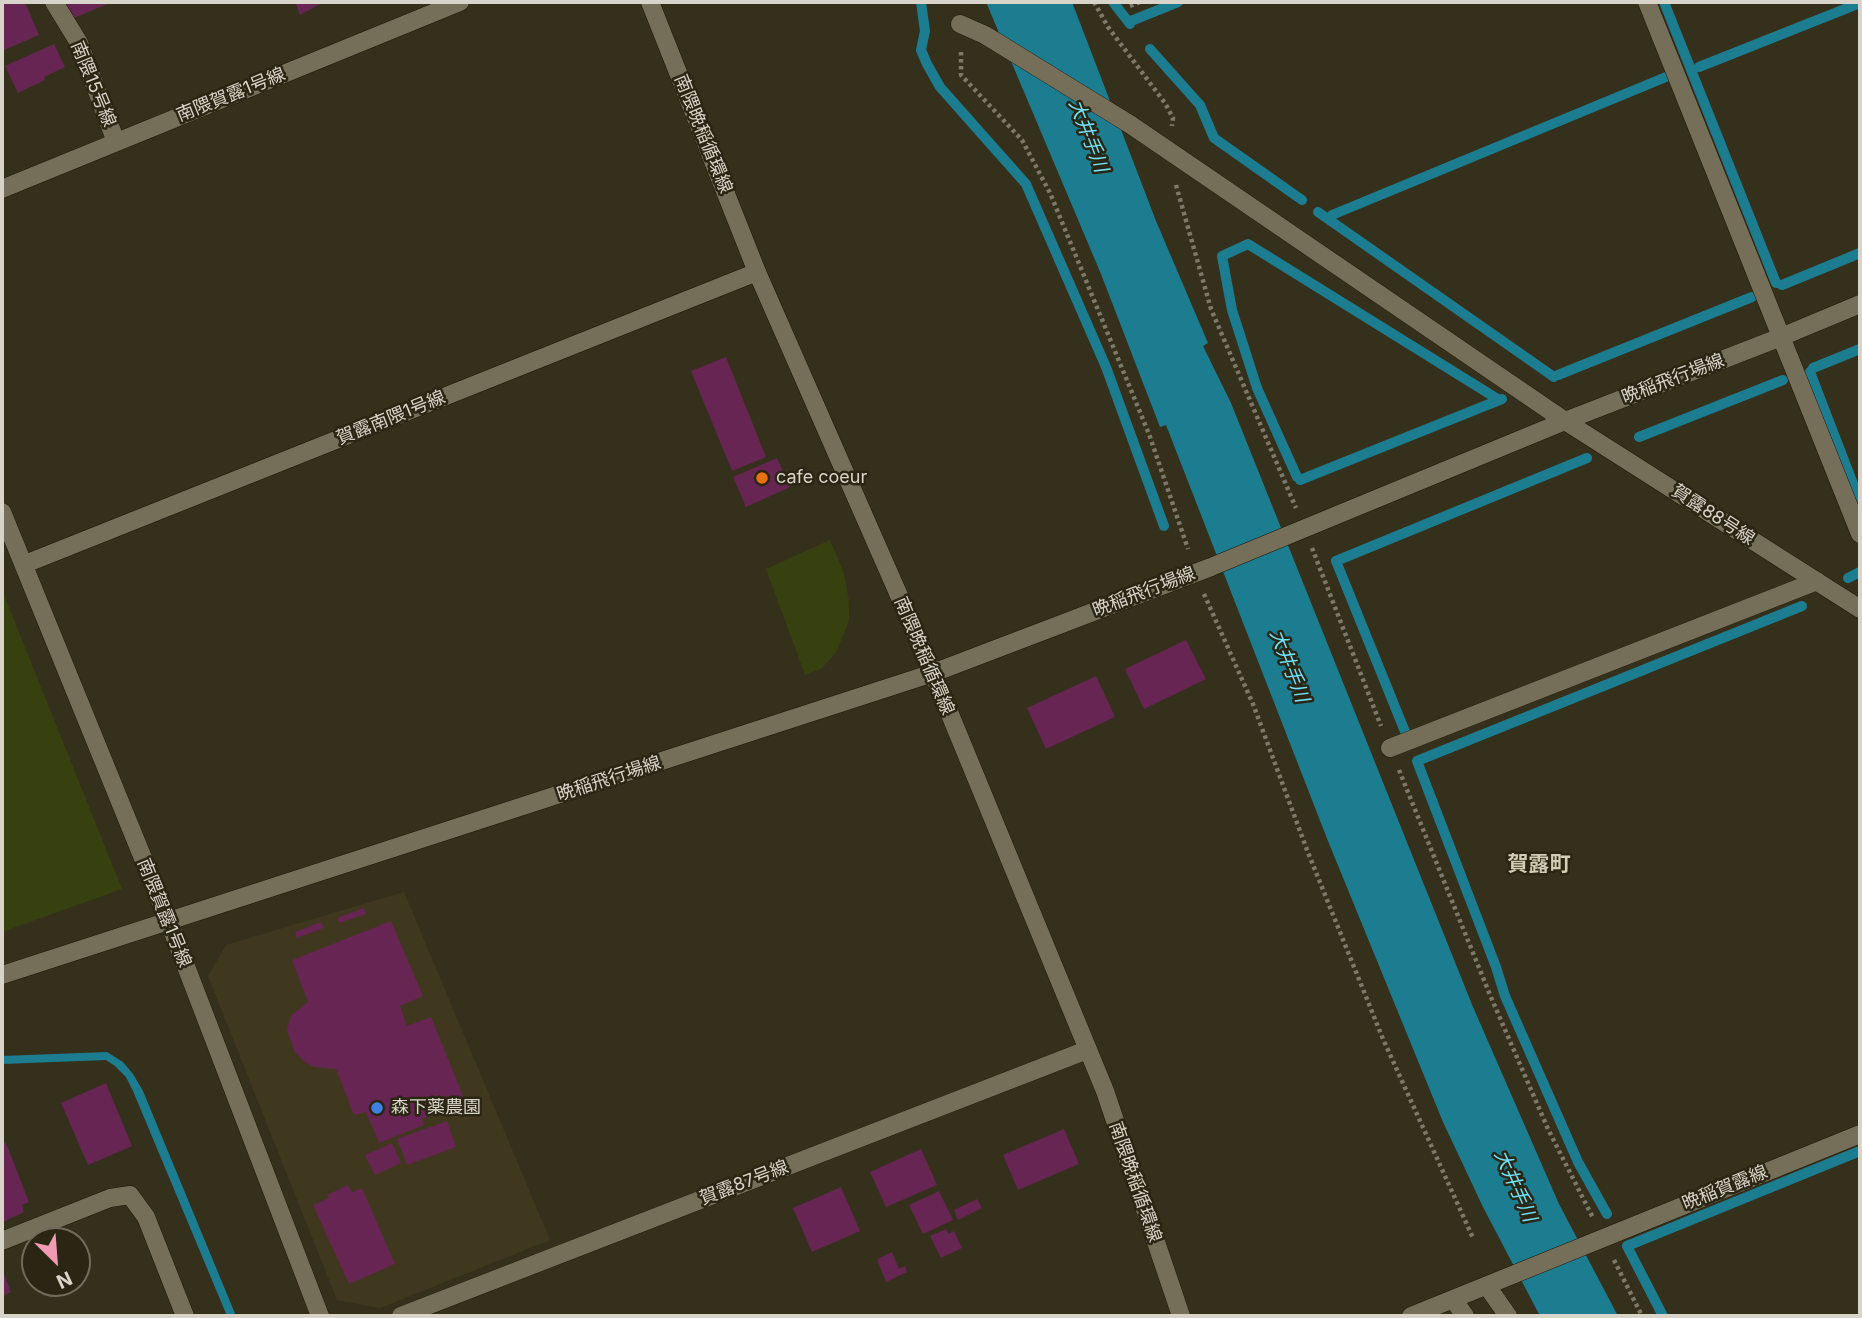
<!DOCTYPE html>
<meta charset="utf-8">
<style>
body{margin:0}
#map{position:relative;width:1862px;height:1318px;overflow:hidden;background:#35301c;font-family:Inter,sans-serif}
canvas{display:block}
.frame{position:absolute;inset:0;border:4px solid #d8d4c9;pointer-events:none}
.north{position:absolute;left:21px;top:1227px;width:70px;height:70px;box-sizing:border-box;background:#2b2613;border:2px solid #706c5c;border-radius:50%;rotate:155deg;font-size:19px;font-weight:700;line-height:28px;text-align:center;color:#d8d4c9}
.north::after{content:'';display:block;margin:auto;width:24px;height:32px;background:#f19ab3;clip-path:polygon(50% 0,100% 100%,50% 72%,0 100%)}
</style>
<div id="map">
<canvas width="1862" height="1318"></canvas>
<div class="frame"></div>
<div class="north">N</div>
</div>
<script>
const ctx = document.querySelector('canvas').getContext('2d');
ctx.lineJoin = 'round';
function paint(path, color) { ctx.fillStyle = color; ctx.fill(path, 'evenodd'); }
const toPath = rows => new Path2D(rows.map(r => 'M' + r).join(''));
function strokePath(path, color, width, dash) { ctx.strokeStyle = color; ctx.lineWidth = width; ctx.lineCap = dash ? 'butt' : 'round'; ctx.setLineDash(dash || []); ctx.stroke(path); }
function label(font, color, halo, rows, align = 'center') {
  ctx.font = font + ' Inter,"Noto Sans JP",sans-serif'; ctx.lineWidth = 5; ctx.setLineDash([]); ctx.textBaseline = 'middle'; ctx.strokeStyle = halo; ctx.fillStyle = color; for (const [text, x, y, turn = 0] of rows) {
    ctx.save(); ctx.translate(x, y); ctx.rotate((+turn || 0) * Math.PI / 180); ctx.textAlign = isNaN(turn) ? turn : align; if (halo) ctx.strokeText(text, 0, 0); ctx.fillText(text, 0, 0); ctx.restore();
  }
}
paint(toPath([
 [404,892,550,1240,380,1308,337,1300,208,976,226,945]
]), '#40381e');
paint(toPath([
 [830,540,844,573,849,601,849,620,837,651,822,668,805,675,766,569],
 [2,590,122,889,2,932]
]), '#37400f');
paint(toPath([
 [986,2,1072,2,1156,221,1208,343,1203,346,1231,403,1473,1007,1559,1204,1618,1316,1540,1316,1483,1207,1443,1122,1328,841,1166,425,1160,427,1101,274],
 [107,1052,123,1062,133,1074,143,1091,236,1316,227,1316,133,1091,126,1077,115,1066,106,1060,2,1064,2,1056]
]), '#1d7d90');
strokePath(toPath([
 [921,2,925,31,921,50,927,64,940,87,1026,184,1106,367,1164,526],
 [1113,2,1130,24],
 [1664,2,1776,283],
 [1131,21,1178,2],
 [1150,49,1200,105,1214,138,1302,200],
 [1699,67,1860,3],
 [1318,212,1554,377],
 [1332,215,1666,77],
 [1782,285,1860,253],
 [1813,368,1860,349],
 [1810,372,1860,502],
 [1558,375,1752,297],
 [1639,437,1783,380],
 [1297,477,1257,388,1232,310,1222,256,1248,244,1496,398],
 [1300,480,1502,399],
 [1848,578,1860,572],
 [1408,739,1336,561,1587,458],
 [1607,1214,1578,1162,1505,996,1496,967,1417,761,1802,606],
 [1663,1316,1627,1246,1860,1151]
]), '#1d7d90', 10);
paint(toPath([
 [2,2,25,2,39,35,2,51],
 [64,2,112,2,72,19],
 [295,2,324,2,300,15],
 [54,44,65,67,44,77,45,80,18,93,5,66],
 [726,357,766,457,732,471,691,371],
 [777,458,790,487,746,507,733,477],
 [1186,640,1206,679,1144,709,1125,669],
 [1096,676,1115,717,1046,749,1027,708],
 [364,908,366,914,339,923,337,918],
 [391,921,423,996,400,1006,407,1026,431,1017,465,1101,422,1119,424,1125,379,1143,366,1112,354,1115,336,1069,314,1067,305,1062,295,1052,287,1030,291,1016,308,1002,292,960],
 [321,922,324,928,297,938,295,932],
 [106,1083,132,1146,88,1165,61,1103],
 [447,1121,456,1147,407,1165,397,1139],
 [1064,1129,1079,1164,1018,1190,1003,1155],
 [6,1143,29,1202,22,1205,24,1212,3,1222,2,1144],
 [392,1143,401,1163,375,1175,365,1155],
 [921,1149,937,1185,886,1207,870,1172],
 [348,1185,352,1192,362,1188,395,1264,349,1284,313,1205,329,1198,327,1195],
 [841,1187,860,1231,812,1252,793,1208],
 [939,1191,953,1220,923,1234,909,1205],
 [977,1199,982,1208,958,1220,954,1210],
 [946,1229,949,1234,954,1231,962,1248,941,1258,930,1236],
 [892,1252,899,1269,905,1266,907,1272,886,1282,877,1259],
 [2,1269,11,1292,2,1296]
]), '#662553');
const street = toPath([
 [54,2,79,43,116,142],
 [1647,2,1860,534],
 [960,24,985,35,1131,125,1565,421,1860,609],
 [2,189,460,2],
 [2,512,169,922,320,1316],
 [25,564,757,272],
 [1390,748,1817,581],
 [2,1241,110,1198,130,1195,146,1217,185,1316],
 [1487,1286,1508,1316],
 [1453,1299,1465,1316],
 [401,1316,1087,1050],
 [1411,1316,1860,1134]
]);
const secondary = toPath([
 [650,2,757,272,933,673,1105,1091,1181,1316],
 [2,975,933,673,1211,567,1565,421,1781,337,1860,304]
]);
strokePath(street, '#1d1705', 19);
strokePath(secondary, '#1d1705', 19);
strokePath(toPath([
 [1094,2,1108,27,1165,103,1173,118,1172,126],
 [1130,6,1140,2],
 [961,52,961,75,1022,140,1050,193,1149,434,1188,549],
 [1176,185,1211,309,1296,508],
 [1312,548,1381,726],
 [1204,594,1253,704,1307,850,1383,1039,1473,1238],
 [1399,770,1490,995,1548,1129,1593,1218],
 [1614,1260,1642,1316]
]), '#7d7969', 4.5, [3.5, 3.5]);
strokePath(street, '#756f5a', 18);
strokePath(secondary, '#756f5a', 18);
for (const [x, y, r, color] of [
 [762,478,7,"#e8710a"],
 [377,1108,7,"#3f7fe0"]
]) { const dot = new Path2D(); dot.arc(x, y, r, 0, 2 * Math.PI); ctx.fillStyle = color; ctx.fill(dot); strokePath(dot, '#2b2613', 2.5); }
label('18px', '#d8d4c9', '#2b2613', [
 ["南隈15号線",93,84,68],
 ["南隈賀露1号線",231,95,-22],
 ["南隈晩稲循環線",703,134,68],
 ["晩稲飛行場線",1673,379,-21],
 ["賀露南隈1号線",391,418,-22],
 ["賀露88号線",1713,515,33],
 ["晩稲飛行場線",1144,592,-21],
 ["南隈晩稲循環線",924,656,67],
 ["晩稲飛行場線",609,779,-18],
 ["南隈賀露1号線",164,913,68],
 ["南隈晩稲循環線",1135,1182,71],
 ["賀露87号線",744,1183,-21],
 ["晩稲賀露線",1725,1188,-22]
]);
label('18px', '#d8d4c9', '#2b2613', [
 ["cafe coeur",776,478],
 ["森下薬農園",391,1108]
], 'left');
label('italic 19px', '#6ee5ff', '#2b2613', [
 ["大井手川",1088,136,69],
 ["大井手川",1289,666,69],
 ["大井手川",1515,1186,66]
]);
label('bold 21px', '#d3cdb5', '#2b2613', [
 ["賀露町",1539,865]
]);
</script>
